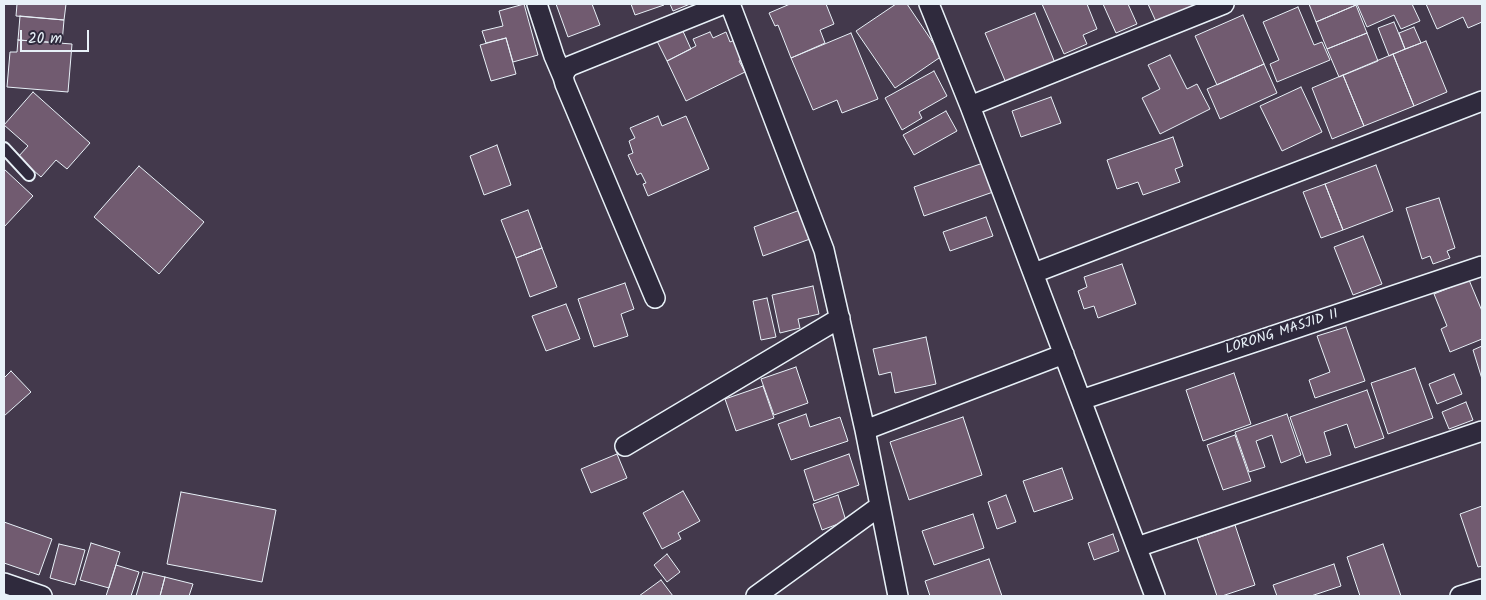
<!DOCTYPE html>
<style>
body{margin:0}
#map{position:relative;width:1486px;height:600px;overflow:hidden;background:#43394c;font-family:Kalam,sans-serif}
canvas{display:block}
.frame{position:absolute;inset:0;border:5px solid #e8f1f8;pointer-events:none}
.scale{position:absolute;left:20px;top:30px;width:69px;height:22px;box-sizing:border-box;border:2px solid #e8f1f8;border-top:0;padding-left:6px;font-size:15px;line-height:18px;white-space:nowrap;color:#e8f1f8;-webkit-text-stroke:4px #2f2a3d;paint-order:stroke}
</style>
<div id="map">
<canvas width="1486" height="600"></canvas>
<div class="frame"></div>
<div class="scale">20 m</div>
</div>
<script>
const ctx = document.querySelector('canvas').getContext('2d');
ctx.lineJoin = 'round';
function paint(path, color) { ctx.fillStyle = color; ctx.fill(path, 'evenodd'); }
const toPath = rows => new Path2D(rows.map(r => 'M' + r).join(''));
function strokePath(path, color, width, dash) { ctx.strokeStyle = color; ctx.lineWidth = width; ctx.lineCap = dash ? 'butt' : 'round'; ctx.setLineDash(dash || []); ctx.stroke(path); }
function label(font, color, halo, rows, align = 'center') {
  ctx.font = font + ' Kalam,sans-serif'; ctx.lineWidth = 4; ctx.setLineDash([]); ctx.textBaseline = 'middle'; ctx.strokeStyle = halo; ctx.fillStyle = color; for (const [text, x, y, turn = 0] of rows) {
    ctx.save(); ctx.translate(x, y); ctx.rotate((+turn || 0) * Math.PI / 180); ctx.textAlign = isNaN(turn) ? turn : align; if (halo) ctx.strokeText(text, 0, 0); ctx.fillText(text, 0, 0); ctx.restore();
  }
}
const building = toPath([
 [17,4,66,4,64,20,16,16,17,4],
 [524,4,538,55,513,62,506,38,486,43,482,31,503,26,499,11,524,4],
 [556,4,592,4,600,25,568,37,556,4],
 [631,4,663,4,664,5,635,15,631,4],
 [670,4,690,4,673,11,670,4],
 [790,4,826,4,834,24,820,30,825,43,791,58,778,25,775,26,769,13,790,4],
 [896,4,907,4,942,56,895,88,856,31,896,4],
 [1042,4,1087,4,1097,29,1083,35,1087,44,1064,54,1042,4],
 [1103,4,1128,4,1137,24,1116,33,1103,4],
 [1148,4,1205,4,1158,26,1148,4],
 [1309,4,1355,4,1356,5,1316,22,1309,4],
 [1357,4,1412,4,1420,21,1401,29,1394,15,1367,27,1357,4],
 [1426,4,1482,4,1482,22,1468,28,1463,17,1437,29,1426,4],
 [1356,5,1367,33,1327,49,1316,22,1356,5],
 [1298,7,1314,45,1322,42,1330,60,1277,82,1270,64,1279,60,1263,22,1298,7],
 [1035,13,1055,63,1006,83,985,33,1035,13],
 [1243,15,1264,64,1217,85,1195,36,1243,15],
 [20,16,64,20,62,43,18,40,20,16],
 [1394,22,1405,49,1389,56,1378,28,1394,22],
 [1414,27,1421,43,1405,49,1399,33,1414,27],
 [682,29,691,49,667,61,657,41,682,29],
 [710,32,713,38,726,32,730,42,739,38,748,56,739,61,745,72,686,101,667,61,696,46,693,39,710,32],
 [851,33,878,99,842,113,837,100,813,110,791,58,851,33],
 [1367,33,1378,61,1339,77,1327,49,1367,33],
 [506,38,516,74,491,81,480,45,506,38],
 [18,40,72,44,68,92,7,87,10,52,17,52,18,40],
 [1426,41,1447,92,1414,106,1393,54,1426,41],
 [1393,54,1414,106,1364,126,1343,75,1393,54],
 [1170,55,1187,89,1197,84,1210,109,1160,134,1142,98,1160,89,1148,65,1170,55],
 [1264,64,1277,93,1220,119,1207,89,1264,64],
 [934,71,947,96,919,112,922,118,902,130,885,98,934,71],
 [1343,75,1364,126,1332,139,1312,88,1343,75],
 [1301,87,1322,132,1282,151,1260,106,1301,87],
 [33,92,90,143,67,169,56,160,41,177,18,157,28,146,4,125,33,92],
 [1051,97,1061,123,1021,137,1012,111,1051,97],
 [946,111,957,131,914,155,903,135,946,111],
 [658,116,662,126,686,116,709,169,648,196,643,184,646,183,641,173,637,175,628,155,633,153,629,141,635,138,630,128,658,116],
 [1173,137,1183,166,1175,169,1180,182,1143,195,1138,182,1117,189,1107,160,1173,137],
 [497,145,511,185,484,195,470,156,497,145],
 [986,162,996,191,924,216,914,187,986,162],
 [1376,165,1393,211,1343,230,1325,184,1376,165],
 [139,166,204,222,159,274,94,217,139,166],
 [4,169,33,196,4,227,4,169],
 [1325,184,1343,230,1321,238,1303,192,1325,184],
 [1439,198,1455,248,1447,251,1450,258,1433,264,1430,256,1422,259,1406,208,1439,198],
 [528,210,542,248,516,258,501,220,528,210],
 [800,210,810,239,763,256,754,227,800,210],
 [986,217,993,236,950,251,943,232,986,217],
 [1363,236,1382,284,1353,295,1334,247,1363,236],
 [542,248,557,287,530,297,516,258,542,248],
 [1122,264,1136,304,1098,318,1094,306,1084,309,1078,291,1087,287,1084,277,1122,264],
 [1469,280,1482,311,1482,339,1450,352,1441,329,1447,326,1434,294,1469,280],
 [625,283,634,309,621,314,628,336,594,347,578,299,625,283],
 [813,286,819,314,798,319,800,328,780,333,772,295,813,286],
 [767,298,776,337,761,340,753,301,767,298],
 [566,304,580,339,546,351,532,316,566,304],
 [1346,327,1365,381,1315,398,1309,380,1330,372,1317,336,1346,327],
 [926,337,936,384,895,393,891,372,879,375,873,349,926,337],
 [1482,346,1482,379,1473,350,1482,346],
 [796,367,808,403,774,415,761,379,796,367],
 [1415,368,1433,418,1388,434,1371,383,1415,368],
 [11,371,31,392,4,416,4,378,11,371],
 [1234,373,1251,424,1203,441,1186,390,1234,373],
 [1454,374,1462,394,1437,404,1429,384,1454,374],
 [763,386,774,418,736,431,725,399,763,386],
 [1367,390,1384,438,1355,448,1347,424,1324,432,1331,455,1306,463,1290,417,1367,390],
 [1466,402,1473,420,1449,429,1442,412,1466,402],
 [806,414,810,427,840,417,848,441,791,460,778,424,806,414],
 [1287,414,1301,455,1281,463,1272,435,1256,441,1265,467,1249,472,1235,432,1287,414],
 [963,417,982,475,909,500,890,442,963,417],
 [1235,435,1251,481,1223,490,1207,445,1235,435],
 [617,454,627,478,591,493,581,469,617,454],
 [849,454,859,485,814,501,804,470,849,454],
 [1062,468,1073,499,1034,512,1023,481,1062,468],
 [683,491,700,521,678,533,681,539,662,549,643,513,683,491],
 [181,492,276,510,262,582,167,564,181,492],
 [838,495,846,521,822,530,813,504,838,495],
 [1006,495,1016,522,997,529,988,502,1006,495],
 [1482,506,1482,566,1478,567,1460,514,1482,506],
 [973,514,984,548,934,565,922,531,973,514],
 [4,522,52,539,39,575,4,563,4,522],
 [1235,525,1255,585,1222,596,1217,596,1197,538,1235,525],
 [1113,534,1119,551,1094,560,1088,543,1113,534],
 [91,543,120,552,109,588,80,580,91,543],
 [59,544,85,550,75,585,50,578,59,544],
 [1383,544,1401,596,1360,596,1347,557,1383,544],
 [667,554,680,572,667,582,654,565,667,554],
 [989,559,1002,596,930,596,925,581,989,559],
 [1334,564,1341,586,1311,596,1277,596,1273,585,1334,564],
 [116,565,139,572,131,596,106,596,116,565],
 [143,572,165,577,160,596,136,596,143,572],
 [165,577,193,584,189,596,160,596,165,577],
 [661,580,673,596,639,596,661,580]
]);
paint(building, '#715b70');
strokePath(building, '#e8f1f8', 1);
const lane = toPath([
 [4,148,29,175]
]);
const street = toPath([
 [537,4,554,56,563,77],
 [730,4,824,250,865,430,898,596],
 [929,4,970,106,1155,596],
 [970,106,1224,4],
 [1034,273,1482,101],
 [655,298,565,84,563,77,566,70,570,66,724,4],
 [1081,400,1482,266],
 [865,430,1064,354],
 [625,446,840,318],
 [1137,547,1482,431],
 [4,583,42,596],
 [756,596,880,506],
 [1460,596,1482,589]
]);
strokePath(lane, '#e8f1f8', 14);
strokePath(street, '#e8f1f8', 22);
strokePath(lane, '#2f2a3d', 10);
strokePath(street, '#2f2a3d', 19);
label('14px', '#e8f1f8', '#2f2a3d', [
 ["LORONG MASJID II",1282,333,-18]
]);
</script>
